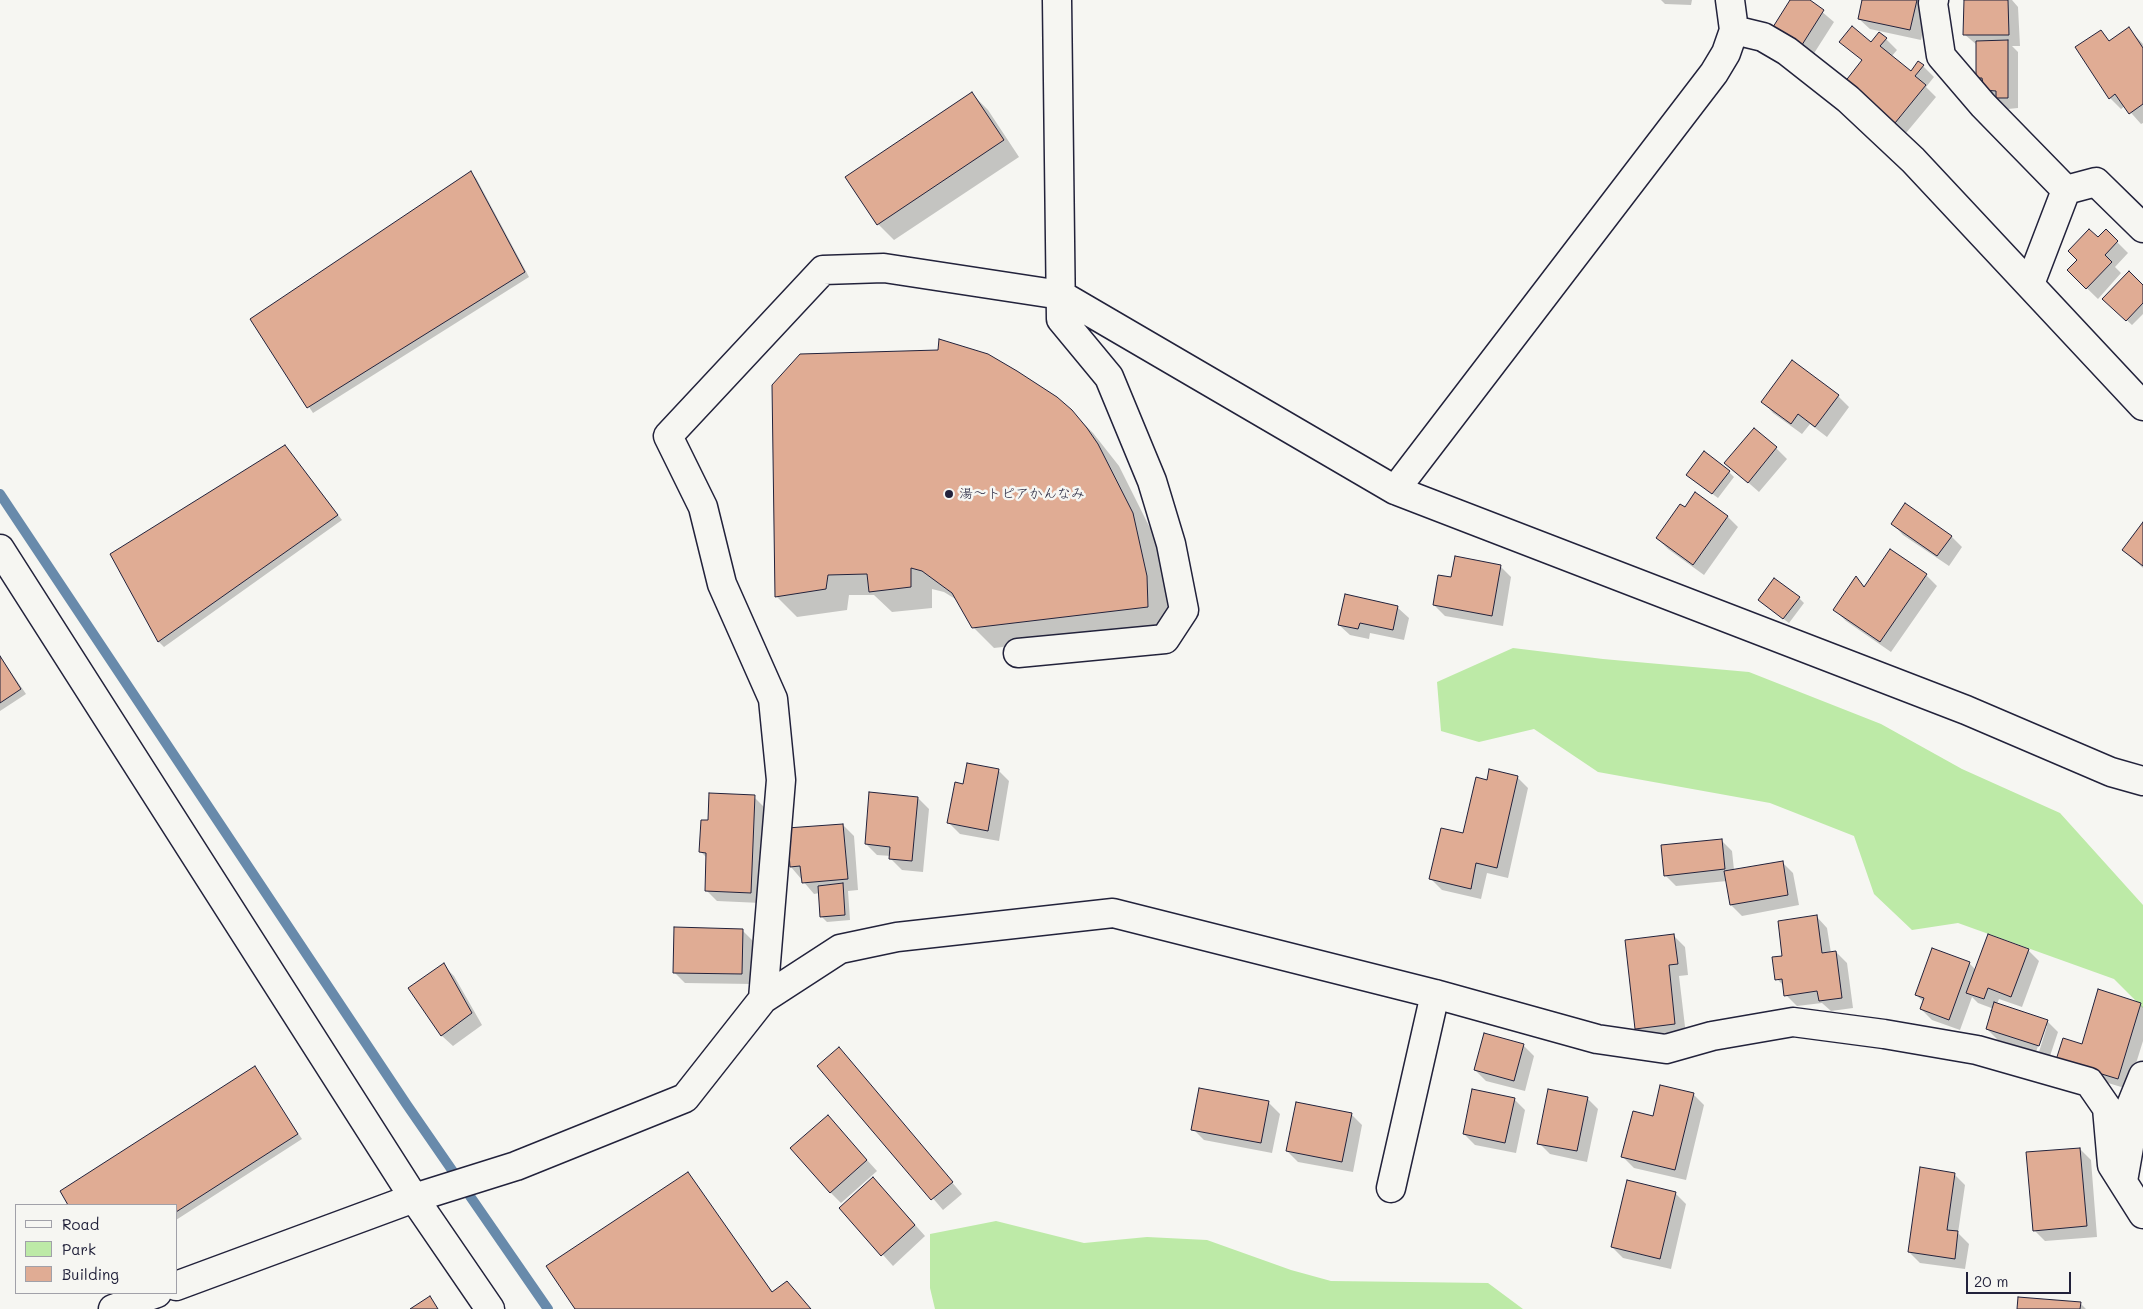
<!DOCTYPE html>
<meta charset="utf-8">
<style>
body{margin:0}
#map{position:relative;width:2143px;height:1309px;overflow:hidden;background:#f6f6f2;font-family:Mali,sans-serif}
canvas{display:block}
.legend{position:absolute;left:15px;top:1204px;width:162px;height:90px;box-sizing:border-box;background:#f6f6f2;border:1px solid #a1a1a9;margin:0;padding:6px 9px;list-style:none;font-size:15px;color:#22223b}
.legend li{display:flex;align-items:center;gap:10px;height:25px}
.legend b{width:25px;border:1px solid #a1a1a9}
.scale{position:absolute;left:1966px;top:1272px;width:105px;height:22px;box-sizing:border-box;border:2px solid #22223b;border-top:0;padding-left:6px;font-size:15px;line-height:18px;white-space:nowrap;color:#22223b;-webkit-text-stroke:4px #f6f6f2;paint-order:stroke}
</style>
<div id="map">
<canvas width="2143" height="1309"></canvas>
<ul class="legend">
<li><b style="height:6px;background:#f6f6f2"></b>Road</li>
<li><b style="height:14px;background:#bdeaa7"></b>Park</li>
<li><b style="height:14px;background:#e0ac94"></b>Building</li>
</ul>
<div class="scale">20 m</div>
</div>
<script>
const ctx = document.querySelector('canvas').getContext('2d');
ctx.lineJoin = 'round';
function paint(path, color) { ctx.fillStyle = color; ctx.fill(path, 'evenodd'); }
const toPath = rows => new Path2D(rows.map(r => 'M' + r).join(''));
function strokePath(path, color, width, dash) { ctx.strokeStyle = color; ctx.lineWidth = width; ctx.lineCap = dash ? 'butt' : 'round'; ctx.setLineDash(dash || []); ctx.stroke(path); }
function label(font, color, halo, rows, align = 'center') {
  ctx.font = font + ' Mali,"Klee One",sans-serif'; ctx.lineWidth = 5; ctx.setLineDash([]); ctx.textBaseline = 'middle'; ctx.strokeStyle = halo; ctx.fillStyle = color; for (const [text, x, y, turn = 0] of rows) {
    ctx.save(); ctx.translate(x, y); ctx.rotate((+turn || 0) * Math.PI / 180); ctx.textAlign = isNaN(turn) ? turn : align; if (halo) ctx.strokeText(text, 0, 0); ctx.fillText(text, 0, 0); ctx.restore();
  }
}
paint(toPath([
 [1513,648,1603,659,1749,672,1881,724,1962,769,2060,813,2143,905,2143,1008,2114,979,1958,923,1912,930,1874,894,1854,836,1770,803,1598,772,1534,729,1479,742,1441,731,1437,682],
 [996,1221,1084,1243,1147,1237,1207,1240,1291,1270,1331,1281,1488,1283,1523,1309,935,1309,930,1288,930,1234]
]), '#bdeaa7');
paint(toPath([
 [1661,0,1692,0,1691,5,1665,4],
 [1792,0,1808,0,1834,22,1811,58,1785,38],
 [1863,0,1929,0,1921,40,1870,29,1859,19],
 [1965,0,2012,0,2018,7,2020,46,2012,46,2018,52,2018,108,2008,109,2000,101,1996,101,1985,90,1984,84,1977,77,1977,45,1964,34],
 [2129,29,2143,44,2143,123,2141,124,2125,106,2121,109,2110,98,2101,32,2110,42],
 [1886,39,1897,50,1891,57,1911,73,1923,66,1934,77,1926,87,1936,97,1906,133,1857,93,1863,61,1841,41,1871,44],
 [972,94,988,110,1019,157,894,240,878,224],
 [470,172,476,178,529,277,313,413,252,319],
 [2106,231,2128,253,2115,267,2121,273,2098,299,2068,270],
 [2143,287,2143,314,2132,325,2104,299],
 [1793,362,1838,396,1849,407,1827,437,1810,424,1802,434,1773,413,1763,402],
 [1071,411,1093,433,1119,466,1154,536,1168,598,1168,628,994,648,973,627,957,600,944,592,932,589,932,608,892,612,874,595,849,595,847,610,797,617,776,596],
 [285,446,342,520,164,647,159,642,112,554],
 [1776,448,1787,459,1759,492,1726,463],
 [1729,472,1734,477,1718,498,1693,480],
 [1685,509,1727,516,1738,527,1704,575,1668,549,1657,538],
 [1893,524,1951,536,1962,547,1949,566,1903,535],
 [2143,524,2143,568,2123,550],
 [1500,566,1511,577,1503,626,1445,616,1434,605,1452,579],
 [1926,575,1937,586,1891,652,1846,621,1835,610,1856,578,1865,587],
 [1799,598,1804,603,1789,623,1765,605],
 [1398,608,1409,618,1404,640,1370,633,1369,639,1350,635,1339,625],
 [0,656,26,694,0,711],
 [998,770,1009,781,999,841,960,834,949,823],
 [1517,777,1528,788,1508,878,1487,873,1481,899,1442,890,1431,879,1464,835,1488,781],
 [754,797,765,808,761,903,717,901,706,890,707,858,701,852,709,821],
 [918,798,929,809,923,872,902,870,891,859,891,856,877,855,866,844],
 [843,825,854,836,858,890,848,891,850,920,827,922,822,917,820,893,814,894,791,867],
 [1721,840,1732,851,1734,870,1782,862,1793,873,1799,905,1742,916,1731,905,1727,881,1676,886,1665,875],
 [1817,917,1827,928,1831,953,1836,952,1847,963,1853,1008,1831,1011,1822,1003,1797,1006,1786,995,1785,987,1777,979],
 [742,930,753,941,752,984,685,983,674,972],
 [1674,936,1685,947,1688,975,1679,976,1686,1035,1647,1039,1636,1028],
 [2028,950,2039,961,2022,1007,1999,999,1997,1004,2047,1021,2058,1032,2050,1056,1998,1040,1987,1029,1994,1009,1978,1003,1972,997,1960,1030,1932,1020,1921,1009,1924,1002,1916,995,1969,963,1976,970],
 [2045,1026,2047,1026,2039,1052,2036,1052],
 [443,965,454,976,482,1025,453,1046,442,1036,409,988],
 [2140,1004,2143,1007,2143,1041,2128,1089,2068,1071,2083,1046],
 [1523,1045,1534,1056,1525,1091,1486,1081,1475,1070],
 [839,1049,962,1194,943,1210,819,1066],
 [254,1068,302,1139,176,1220,176,1205,70,1205,61,1192],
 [1693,1094,1704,1105,1686,1180,1634,1168,1623,1157,1654,1117],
 [1587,1098,1598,1109,1587,1162,1550,1154,1539,1143],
 [1514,1099,1525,1110,1516,1153,1475,1145,1464,1134],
 [1269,1103,1280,1114,1272,1153,1204,1140,1193,1129],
 [1351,1114,1362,1125,1353,1172,1298,1162,1287,1151],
 [838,1128,877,1171,841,1203,830,1192],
 [2080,1149,2091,1160,2097,1237,2045,1241,2034,1230],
 [688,1173,773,1293,810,1309,576,1309],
 [1954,1174,1965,1185,1958,1233,1969,1244,1965,1269,1920,1263,1909,1252],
 [884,1190,925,1236,893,1266,841,1208],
 [1675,1193,1686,1204,1671,1269,1623,1258,1612,1247],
 [2080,1303,2086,1309,2018,1309]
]), '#0003');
strokePath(toPath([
 [0,494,407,1105,548,1309]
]), '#688aab', 10);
const building = toPath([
 [1790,0,1810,0,1824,10,1800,48,1773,27,1790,0],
 [1862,0,1917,0,1910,30,1858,19,1862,0],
 [1964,0,2008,0,2009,35,1963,35,1964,0],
 [1852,26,1871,42,1879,32,1887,38,1880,46,1911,71,1918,61,1924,65,1915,76,1926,85,1895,123,1844,83,1862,60,1839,42,1852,26],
 [2129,27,2143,48,2143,104,2129,114,2115,94,2109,99,2075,47,2101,30,2109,41,2129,27],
 [2008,40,2008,98,1996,98,1996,91,1984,90,1982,78,1976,78,1976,41,2008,40],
 [972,92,1004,140,877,225,845,177,972,92],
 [471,171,525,272,307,408,250,319,471,171],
 [2089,229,2098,237,2106,229,2118,241,2105,255,2112,262,2086,289,2067,270,2077,260,2068,251,2089,229],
 [2129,271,2143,285,2143,303,2126,321,2102,299,2129,271],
 [939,339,988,354,1017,371,1057,397,1072,410,1087,428,1098,444,1133,513,1147,576,1148,607,972,628,952,593,922,571,911,568,911,587,869,592,867,574,828,575,826,589,775,597,772,385,800,354,938,350,939,339],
 [1792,360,1839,395,1815,427,1798,414,1791,424,1761,402,1792,360],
 [1754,428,1777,447,1748,483,1724,463,1754,428],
 [285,445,338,515,158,642,110,554,285,445],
 [1704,451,1730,471,1712,494,1686,475,1704,451],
 [1695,492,1728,516,1693,565,1656,538,1680,504,1685,507,1695,492],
 [1905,503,1952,536,1937,556,1891,524,1905,503],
 [2143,522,2143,566,2122,550,2143,522],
 [1890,549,1927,574,1880,642,1833,610,1856,576,1864,587,1890,549],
 [1455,556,1501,565,1492,616,1433,605,1438,575,1451,577,1455,556],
 [1774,578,1800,597,1783,619,1758,600,1774,578],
 [1345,594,1398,606,1393,630,1360,623,1358,629,1338,625,1345,594],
 [0,656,21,689,0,703,0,656],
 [967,763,999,769,988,831,947,823,955,782,963,784,967,763],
 [1489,769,1518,776,1497,868,1476,863,1471,889,1429,879,1441,828,1463,833,1476,777,1487,780,1489,769],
 [869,792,918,797,912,861,889,859,890,847,865,844,869,792],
 [709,793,755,795,751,893,705,891,706,853,699,852,701,820,708,820,709,793],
 [843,824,848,879,802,883,800,866,790,867,787,828,843,824],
 [1722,839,1725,869,1664,876,1661,845,1722,839],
 [1783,861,1788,895,1730,905,1724,871,1783,861],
 [843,883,845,915,820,917,818,886,843,883],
 [1817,915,1822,953,1836,951,1842,998,1819,1001,1817,991,1784,996,1782,979,1775,980,1772,957,1782,956,1778,921,1817,915],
 [674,927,743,929,742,974,673,973,674,927],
 [1674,934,1678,964,1669,965,1675,1024,1635,1029,1625,940,1674,934],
 [1988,934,2029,949,2011,997,1988,988,1984,999,1966,993,1988,934],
 [1932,948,1970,962,1949,1020,1920,1009,1924,998,1915,995,1932,948],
 [444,963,472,1013,441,1036,408,988,444,963],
 [2098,989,2141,1003,2118,1079,2056,1060,2063,1038,2082,1044,2098,989],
 [1994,1002,2048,1020,2039,1046,1986,1029,1994,1002],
 [1484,1033,1524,1044,1514,1081,1474,1070,1484,1033],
 [839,1047,953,1182,931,1200,817,1066,839,1047],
 [255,1066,298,1134,176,1212,176,1205,68,1205,60,1191,255,1066],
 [1660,1085,1694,1093,1675,1170,1621,1157,1633,1111,1653,1116,1660,1085],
 [1199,1088,1269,1101,1261,1143,1191,1130,1199,1088],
 [1472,1089,1515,1098,1505,1143,1463,1134,1472,1089],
 [1548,1089,1588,1097,1577,1151,1537,1144,1548,1089],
 [1296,1102,1352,1113,1342,1162,1286,1151,1296,1102],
 [828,1115,867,1160,830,1193,790,1148,828,1115],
 [2080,1148,2087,1226,2033,1231,2026,1152,2080,1148],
 [1920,1167,1955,1173,1947,1230,1958,1231,1955,1259,1908,1252,1920,1167],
 [688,1172,772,1292,787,1281,811,1309,575,1309,546,1266,688,1172],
 [873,1177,915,1225,881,1256,839,1208,873,1177],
 [1627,1180,1676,1192,1660,1259,1611,1247,1627,1180],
 [430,1296,438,1309,410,1309,430,1296],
 [2018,1297,2081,1302,2080,1309,2017,1309,2018,1297]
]);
paint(building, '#e0ac94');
strokePath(building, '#22223b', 1);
const minor = toPath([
 [1934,0,1933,3,1941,56,1983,105,2066,190,2030,284],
 [1734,30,1763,37,1787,51,1848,99,1913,160,2143,406],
 [2066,190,2096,182,2143,228],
 [1395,490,1714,73,1726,53,1734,30,1730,0],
 [0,549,414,1198,490,1309],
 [1018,653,1165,639,1184,610,1171,544,1152,481,1109,377,1061,319,1057,0],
 [763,999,781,780,773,699,722,584,703,507,668,436,823,270,884,268,1061,295,1395,490,1966,710,2111,772,2143,781],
 [2123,1181,2129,1147,2130,1108,2143,1076],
 [1391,1188,1435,994],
 [176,1286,414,1198,516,1166,685,1098,763,999,840,949,897,937,1113,913,1435,994,1597,1039,1666,1049,1712,1036,1793,1022,1884,1034,1977,1050,2089,1082,2107,1108,2112,1165,2143,1214],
 [113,1309,157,1293]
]);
strokePath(minor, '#22223b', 31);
strokePath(minor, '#f6f6f2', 28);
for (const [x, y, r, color] of [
 [949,494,5,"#22223b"]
]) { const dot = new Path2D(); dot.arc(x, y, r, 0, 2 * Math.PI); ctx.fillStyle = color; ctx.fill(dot); strokePath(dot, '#f6f6f2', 2); }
label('14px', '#22223b', '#f6f6f2', [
 ["湯～トピアかんなみ",959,494]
], 'left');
</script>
